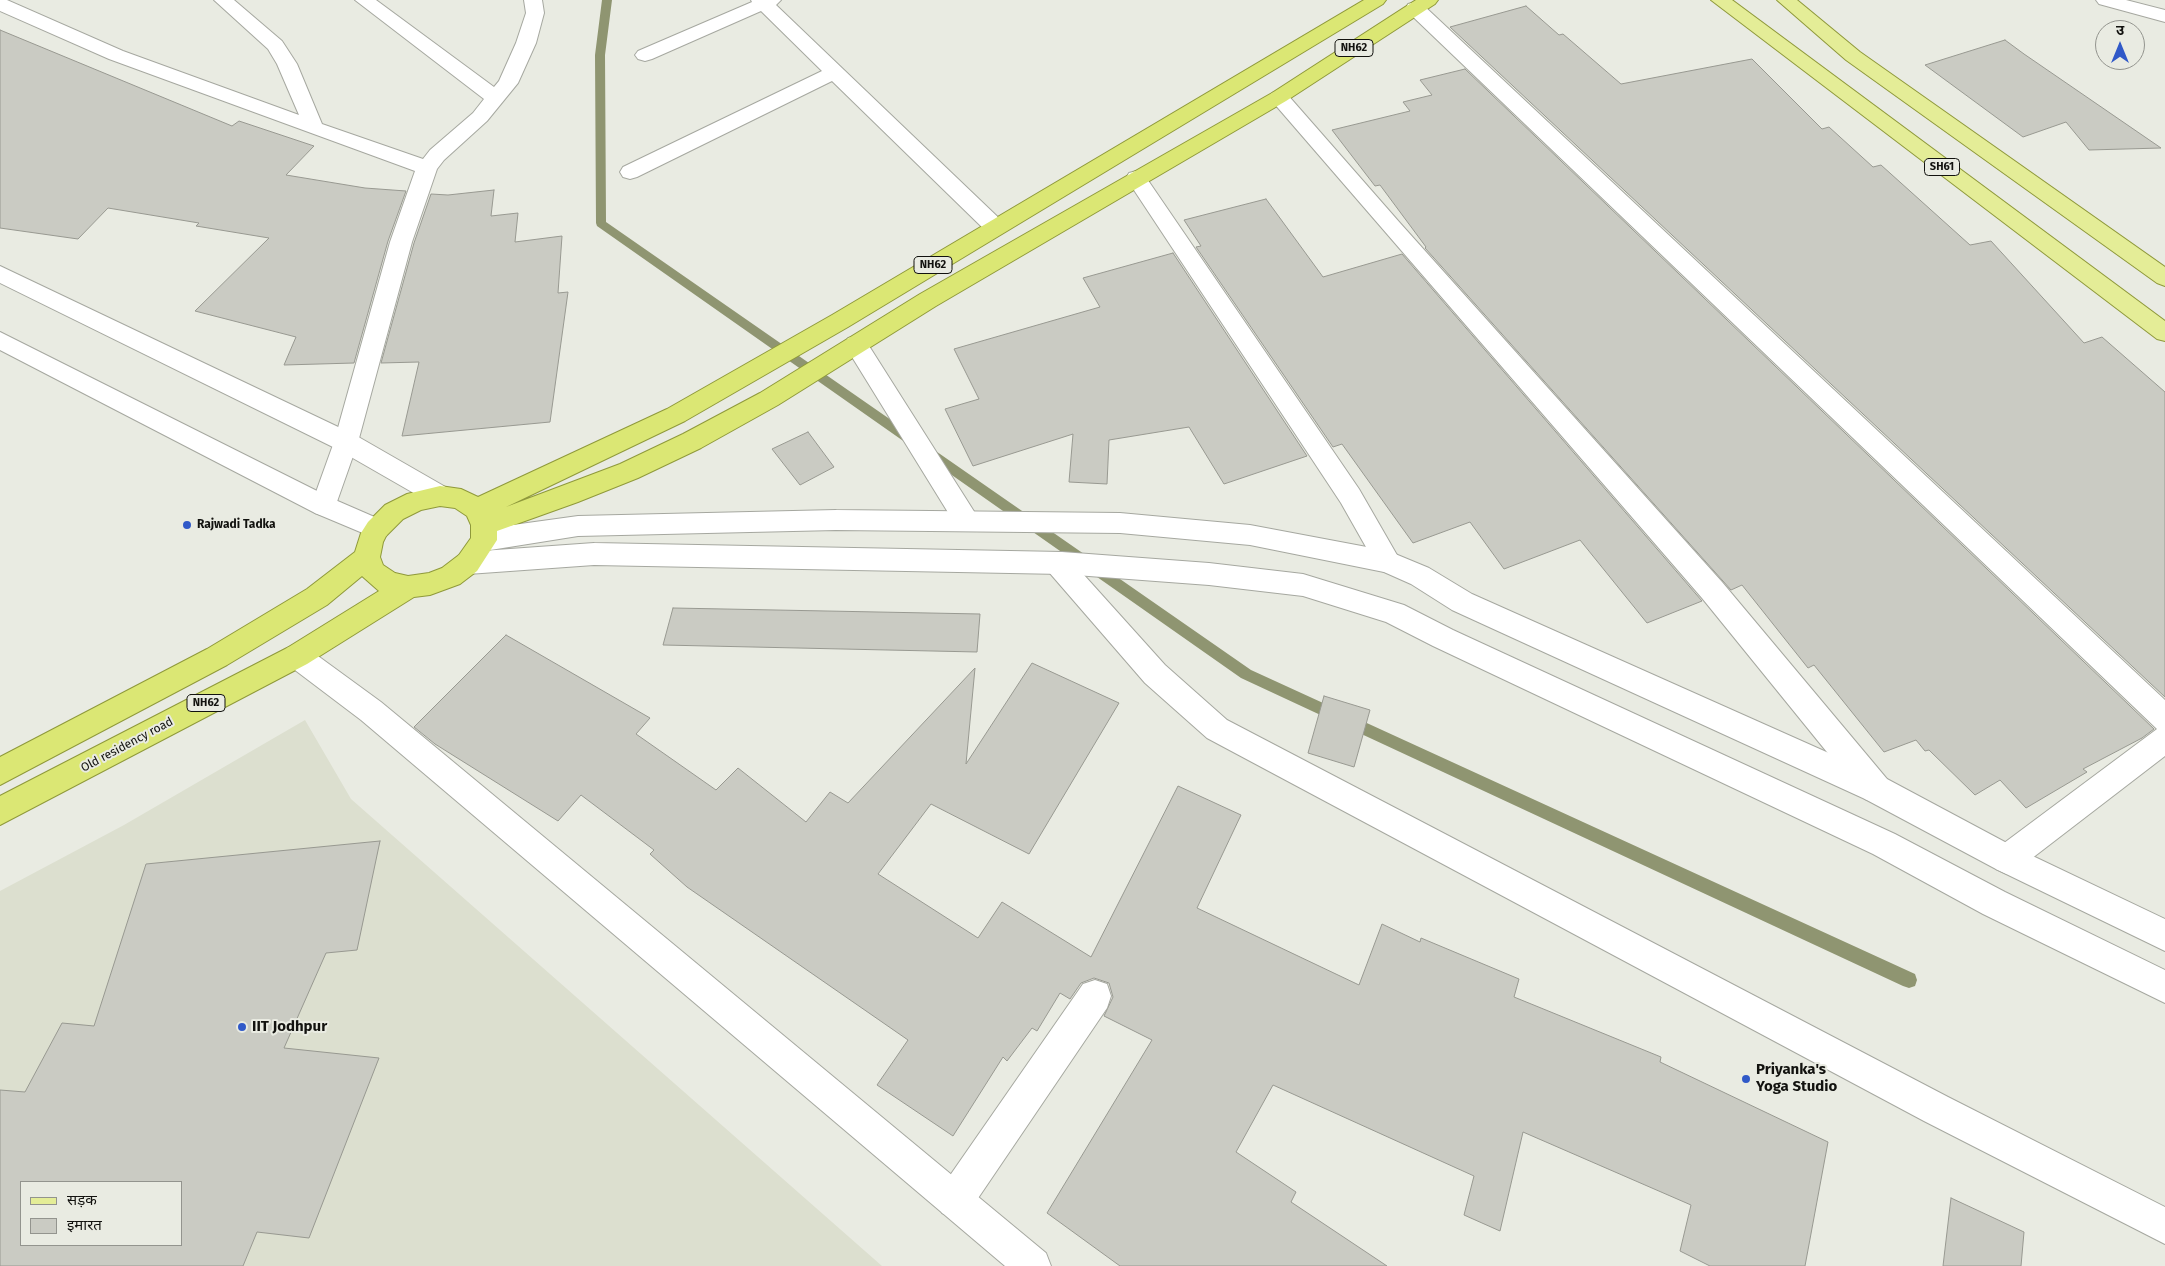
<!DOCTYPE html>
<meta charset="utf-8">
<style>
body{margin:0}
#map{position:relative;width:2165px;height:1266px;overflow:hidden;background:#e9ebe2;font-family:"Fira Sans","Noto Sans Devanagari",sans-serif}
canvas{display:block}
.legend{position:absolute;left:20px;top:1181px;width:162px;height:65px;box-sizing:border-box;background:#e9ebe2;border:1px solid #93948e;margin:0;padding:6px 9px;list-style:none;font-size:15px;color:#12120f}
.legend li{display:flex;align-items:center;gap:10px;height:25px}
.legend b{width:25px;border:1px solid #93948e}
.north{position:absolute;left:2095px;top:20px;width:50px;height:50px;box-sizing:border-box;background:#e9ebe2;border:1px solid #93948e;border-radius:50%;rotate:0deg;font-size:14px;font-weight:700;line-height:20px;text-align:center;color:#12120f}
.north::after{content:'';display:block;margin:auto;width:18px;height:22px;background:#3059c8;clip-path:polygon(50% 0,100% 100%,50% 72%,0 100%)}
</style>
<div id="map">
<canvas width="2165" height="1266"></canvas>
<ul class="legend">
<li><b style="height:6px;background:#e4ed97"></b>सड़क</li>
<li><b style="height:14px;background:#cacbc3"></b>इमारत</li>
</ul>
<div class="north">उ</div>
</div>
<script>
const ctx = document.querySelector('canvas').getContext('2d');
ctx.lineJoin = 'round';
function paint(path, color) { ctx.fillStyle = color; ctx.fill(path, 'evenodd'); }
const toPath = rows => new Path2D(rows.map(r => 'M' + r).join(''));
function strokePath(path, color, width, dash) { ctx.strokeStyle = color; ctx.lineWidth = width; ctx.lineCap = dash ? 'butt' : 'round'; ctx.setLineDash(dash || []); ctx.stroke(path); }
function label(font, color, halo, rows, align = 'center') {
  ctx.font = font + ' "Fira Sans",sans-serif'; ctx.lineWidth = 4; ctx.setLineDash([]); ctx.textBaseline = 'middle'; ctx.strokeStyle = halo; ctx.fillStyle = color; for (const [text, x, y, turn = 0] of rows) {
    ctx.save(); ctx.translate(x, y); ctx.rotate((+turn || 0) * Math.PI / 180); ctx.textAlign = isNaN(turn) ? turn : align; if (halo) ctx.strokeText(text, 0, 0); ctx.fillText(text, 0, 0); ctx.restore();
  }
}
paint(toPath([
 [305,720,351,799,882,1266,0,1266,0,891,124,825],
 [21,1182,181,1182,181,1245,21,1245]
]), '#dcdfcf');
paint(toPath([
 [602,0,612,0,605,55,606,222,1251,670,1915,974,1917,980,1915,986,1909,988,1903,986,1241,678,597,226,596,223,595,55,602,0]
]), '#8f9571');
const building = toPath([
 [1526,6,1559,35,1563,34,1621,84,1752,59,1822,129,1829,127,1873,167,1881,165,1970,245,1991,241,2084,343,2102,337,2165,392,2165,697,1450,27,1526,6],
 [0,30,232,126,239,121,314,146,286,175,365,188,406,191,388,241,354,363,284,365,296,337,195,311,269,238,196,226,199,223,108,208,78,239,0,228,0,30],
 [2005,40,2024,54,2161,148,2089,150,2066,122,2023,137,1925,65,2005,40],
 [1465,69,2154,729,2142,738,2083,769,2087,772,2026,808,2000,780,1975,795,1929,750,1925,751,1916,740,1884,752,1814,665,1808,668,1742,585,1731,590,1425,248,1426,247,1380,185,1375,186,1332,130,1410,111,1403,102,1432,95,1420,80,1465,69],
 [494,190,491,216,518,213,515,242,562,236,558,293,568,292,550,422,402,436,419,362,381,363,414,243,431,194,448,195,494,190],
 [1266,199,1323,277,1402,254,1702,601,1647,623,1580,540,1504,569,1470,522,1413,543,1342,444,1333,447,1196,247,1201,246,1184,220,1266,199],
 [1173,253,1307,456,1224,484,1189,427,1109,440,1107,484,1069,482,1073,434,973,466,945,409,979,399,954,349,1100,307,1083,278,1173,253],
 [808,432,834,467,800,485,772,449,808,432],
 [673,608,980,614,977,652,663,645,673,608],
 [506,635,650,718,636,734,716,790,738,768,806,822,830,792,848,803,975,668,966,764,1032,663,1119,703,1029,854,931,804,878,874,978,938,1002,902,1091,957,1178,786,1241,815,1197,908,1359,985,1382,924,1420,942,1421,938,1519,979,1514,997,1661,1057,1660,1062,1828,1142,1805,1266,1710,1266,1680,1251,1691,1205,1523,1132,1500,1231,1464,1215,1474,1176,1273,1085,1236,1152,1296,1192,1291,1202,1387,1266,1120,1266,1047,1213,1152,1040,1104,1016,1113,997,1109,983,1094,978,1081,983,1070,999,1060,993,1037,1031,1032,1028,1007,1061,1003,1057,953,1136,877,1085,908,1040,687,887,650,854,654,850,581,795,558,821,435,744,414,727,506,635],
 [1324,696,1370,710,1354,767,1308,753,1324,696],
 [380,841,357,950,326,953,284,1048,379,1058,309,1238,257,1232,243,1266,0,1266,0,1090,25,1092,62,1023,94,1026,146,864,380,841],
 [21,1182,181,1182,181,1245,21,1245,21,1182],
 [1951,1198,2024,1232,2021,1266,1943,1266,1951,1198]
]);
paint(building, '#cacbc3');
strokePath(building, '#989991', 1);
const minor = toPath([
 [0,0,7,0,123,51,299,115,277,64,268,49,214,0,234,0,282,41,297,64,322,124,423,159,430,150,473,113,484,99,355,0,376,0,494,87,499,81,516,43,526,13,524,0,542,0,544,13,536,43,518,83,487,121,444,160,437,169,412,242,358,442,333,513,324,516,315,513,311,506,334,442,390,242,415,171,109,59,0,11,0,0],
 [751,0,781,0,776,5,1003,222,1006,227,1003,232,995,234,987,232,832,81,637,177,630,179,623,177,620,172,623,167,822,71,761,11,652,59,645,61,638,59,635,55,638,51,752,2,751,0],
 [2096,0,2126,0,2165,10,2165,22,2099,4,2096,0],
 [1415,2,1422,4,2165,700,2165,756,2018,869,2007,874,1996,869,1992,859,1996,849,2157,729,1408,12,1406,8,1408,4,1415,2],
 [1279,91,1286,93,1400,223,1722,582,1887,779,1891,789,1887,799,1876,803,1865,799,1702,598,1272,101,1269,97,1272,93,1279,91],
 [1136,171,1143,173,1359,489,1401,562,1397,570,1388,573,1379,570,1341,503,1126,178,1129,173,1136,171],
 [856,336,864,338,975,513,979,520,975,527,966,530,957,527,844,344,848,338,856,336],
 [1057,552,1066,555,1165,665,1227,720,1948,1097,2165,1207,2165,1244,1924,1121,1207,738,1145,683,1048,571,1044,563,1048,555,1057,552],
 [1095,980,1107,984,1111,996,1107,1008,968,1213,955,1218,942,1213,937,1200,942,1187,1083,984,1095,980]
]);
const tertiary = toPath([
 [0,266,355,435,449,489,453,496,449,503,440,506,431,503,337,449,0,283,0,266],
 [0,332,333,499,386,522,390,529,386,536,377,539,315,513,0,350,0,332],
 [836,510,1120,513,1250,525,1388,551,1429,568,1472,594,1887,779,2018,849,2165,919,2165,951,1996,869,1865,799,1452,610,1411,584,1384,572,1250,545,1120,533,836,530,578,536,484,551,475,547,471,540,475,533,484,529,578,516,836,510],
 [594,543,1062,552,1209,563,1303,574,1404,605,1453,630,1895,834,2005,892,2165,970,2165,1003,1983,914,1873,854,1433,646,1386,622,1303,596,1209,585,1062,574,594,565,468,574,459,571,455,563,459,555,468,552,594,543],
 [297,644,307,648,381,702,1046,1253,1051,1266,1005,1266,361,720,287,664,283,656,287,648,297,644]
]);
const primary = toPath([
 [1711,0,1732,0,2165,321,2165,341,2157,339,1711,0],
 [1777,0,1797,0,1860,52,2165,267,2165,286,2157,283,1846,60,1777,0]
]);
const trunk = toPath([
 [1364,0,1386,0,1383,4,848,327,685,421,506,507,620,464,683,434,760,393,920,294,1272,93,1416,0,1438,0,1435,4,1286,101,936,306,778,405,701,448,638,478,578,502,497,531,497,540,477,571,460,584,430,595,414,597,307,664,0,825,0,796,287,648,379,591,362,576,327,605,227,665,0,785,0,757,207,649,307,589,355,552,361,533,368,522,385,505,407,494,440,486,461,489,478,497,667,409,832,315,1364,0],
 [440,506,455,508,467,516,471,525,471,538,459,555,442,568,429,573,408,576,395,573,383,565,380,557,383,542,386,536,403,519,421,510,440,506]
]);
strokePath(minor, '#a6a8a0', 2);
strokePath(tertiary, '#a6a8a0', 2);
strokePath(primary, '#8f993b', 2);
strokePath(trunk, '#8f993b', 2);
paint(minor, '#fff');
paint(tertiary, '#fff');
paint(primary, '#e4ed97');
paint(trunk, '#dbe774');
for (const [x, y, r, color] of [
 [187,525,5,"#3059c8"],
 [242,1027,5,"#3059c8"],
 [1746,1079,5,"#3059c8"]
]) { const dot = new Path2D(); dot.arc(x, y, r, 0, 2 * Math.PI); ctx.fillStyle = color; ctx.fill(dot); strokePath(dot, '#e9ebe2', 2); }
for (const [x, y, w] of [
 [1354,48,38],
 [1942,167,35],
 [933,265,38],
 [206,703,38]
]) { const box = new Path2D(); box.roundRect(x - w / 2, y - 8.5, w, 17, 4); ctx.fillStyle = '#e9ebe2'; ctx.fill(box); strokePath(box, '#12120f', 1); }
label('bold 11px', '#12120f', null, [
 ["NH62",1354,48],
 ["SH61",1942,167],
 ["NH62",933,265],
 ["NH62",206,703]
]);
label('bold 12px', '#12120f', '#e9ebe2', [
 ["Rajwadi Tadka",197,525]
], 'left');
label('12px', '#12120f', '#e9ebe2', [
 ["Old residency road",127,745,-28]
]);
label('bold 15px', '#12120f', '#e9ebe2', [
 ["IIT Jodhpur",252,1027],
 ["Priyanka's",1756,1070],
 ["Yoga Studio",1756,1087]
], 'left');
</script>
